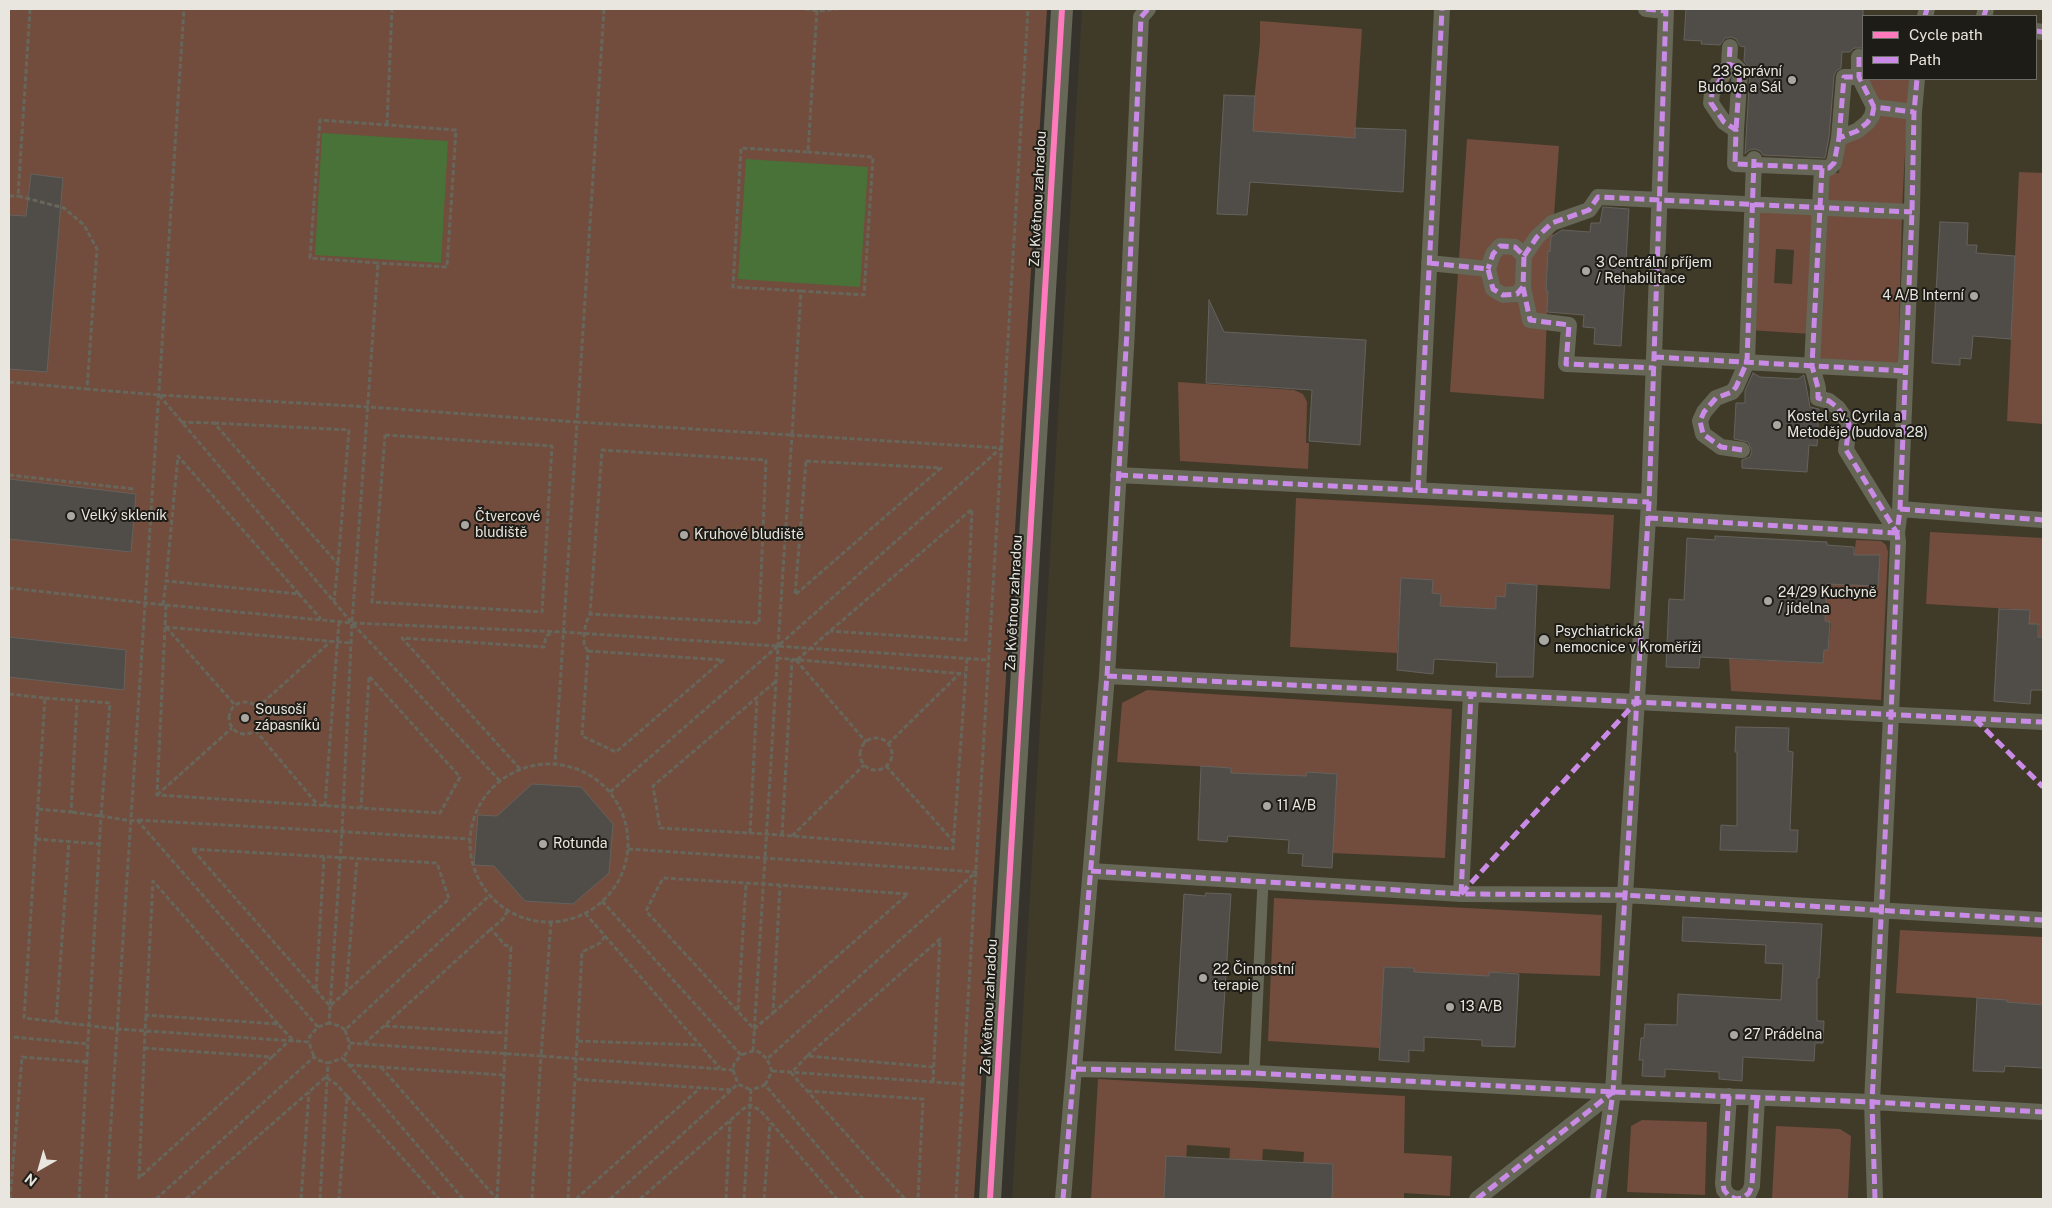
<!DOCTYPE html>
<meta charset="utf-8">
<style>
body{margin:0}
#map{position:relative;width:2052px;height:1208px;overflow:hidden;background:#35332c;font-family:"Public Sans",sans-serif}
canvas{display:block}
.frame{position:absolute;inset:0;border:10px solid #e8e6de;pointer-events:none}
.legend{position:absolute;left:1862px;top:15px;width:175px;height:65px;box-sizing:border-box;background:#1e1c17;border:1px solid #6f6d67;margin:0;padding:6px 9px;list-style:none;font-size:15px;color:#e8e6de}
.legend li{display:flex;align-items:center;gap:10px;height:25px}
.legend b{width:25px;border:1px solid #6f6d67}
.north{position:absolute;left:15px;top:1143px;width:50px;height:50px;-webkit-text-stroke:4px #1e1c17;paint-order:stroke;rotate:218deg;font-size:14px;font-weight:700;line-height:20px;text-align:center;color:#e8e6de}
.north::after{content:'';display:block;margin:auto;width:18px;height:22px;background:#e8e6de;clip-path:polygon(50% 0,100% 100%,50% 72%,0 100%)}
</style>
<div id="map">
<canvas width="2052" height="1208"></canvas>
<div class="frame"></div>
<ul class="legend">
<li><b style="height:6px;background:#fd7abc"></b>Cycle path</li>
<li><b style="height:6px;background:#ca8be6"></b>Path</li>
</ul>
<div class="north">N</div>
</div>
<script>
const ctx = document.querySelector('canvas').getContext('2d');
ctx.lineJoin = 'round';
function paint(path, color) { ctx.fillStyle = color; ctx.fill(path, 'evenodd'); }
const toPath = rows => new Path2D(rows.map(r => 'M' + r).join(''));
function strokePath(path, color, width, dash) { ctx.strokeStyle = color; ctx.lineWidth = width; ctx.lineCap = dash ? 'butt' : 'round'; ctx.setLineDash(dash || []); ctx.stroke(path); }
function label(font, color, halo, rows, align = 'center') {
  ctx.font = font + ' "Public Sans",sans-serif'; ctx.lineWidth = 4; ctx.setLineDash([]); ctx.textBaseline = 'middle'; ctx.strokeStyle = halo; ctx.fillStyle = color; for (const [text, x, y, turn = 0] of rows) {
    ctx.save(); ctx.translate(x, y); ctx.rotate((+turn || 0) * Math.PI / 180); ctx.textAlign = isNaN(turn) ? turn : align; if (halo) ctx.strokeText(text, 0, 0); ctx.fillText(text, 0, 0); ctx.restore();
  }
}
paint(toPath([
 [1082,9,2043,9,2043,1199,1012,1199],
 [1863,16,2036,16,2036,79,1863,79]
]), '#403a29');
paint(toPath([
 [9,9,1047,9,974,1199,9,1199],
 [1260,21,1362,29,1355,138,1251,131,1260,42],
 [1864,79,1909,79,1908,107,1880,103],
 [1881,114,1907,116,1902,209,1823,205,1824,173,1839,173,1840,150,1844,143],
 [1467,139,1559,146,1547,313,1544,399,1450,392],
 [2019,172,2043,173,2043,424,2007,421],
 [1754,207,1817,210,1811,334,1749,330],
 [1776,249,1794,250,1792,284,1774,283],
 [1822,211,1902,215,1898,366,1816,363],
 [1178,382,1294,390,1303,394,1307,402,1306,443,1309,443,1308,469,1180,461],
 [1296,498,1614,515,1610,589,1506,583,1505,597,1496,597,1496,609,1440,606,1441,594,1432,593,1433,580,1402,578,1397,653,1290,647],
 [1930,532,2043,538,2043,637,2038,637,2039,626,2029,624,2030,610,1926,604],
 [1856,540,1881,541,1886,545,1888,552,1881,700,1731,691,1729,659,1823,663,1824,650,1828,650,1831,623,1825,621,1802,605,1854,555],
 [1147,690,1452,709,1445,858,1332,853,1337,774,1307,772,1307,778,1231,773,1231,768,1117,762,1122,703],
 [1274,898,1602,915,1600,976,1490,972,1489,976,1414,972,1414,968,1385,967,1379,1048,1268,1041],
 [1900,930,2043,937,2043,1005,2007,1002,2006,1000,1896,993],
 [1098,1079,1405,1096,1404,1153,1452,1156,1450,1196,1404,1193,1404,1199,1330,1199,1332,1169,1303,1167,1304,1152,1263,1149,1262,1164,1229,1162,1230,1148,1187,1145,1186,1162,1166,1161,1164,1199,1091,1199],
 [1642,1120,1707,1122,1705,1195,1627,1192,1631,1126],
 [1776,1126,1840,1129,1851,1136,1848,1199,1772,1198]
]), '#724c3c');
paint(toPath([
 [322,133,448,141,441,263,315,255],
 [746,159,868,167,860,287,738,279]
]), '#487238');
const building = toPath([
 [1686,9,1863,9,1863,48,1854,48,1850,52,1842,52,1841,68,1836,71,1834,76,1829,137,1825,158,1763,155,1760,151,1755,149,1749,150,1745,154,1750,72,1749,67,1744,61,1745,47,1740,46,1736,39,1731,37,1725,38,1720,45,1701,44,1702,41,1684,40,1686,9],
 [1224,95,1255,96,1253,131,1355,138,1355,128,1406,130,1403,192,1250,182,1247,215,1217,214,1224,95],
 [31,174,63,178,47,372,9,369,9,215,26,216,31,174],
 [1603,207,1629,209,1621,346,1594,344,1595,328,1583,327,1584,315,1547,312,1548,291,1546,291,1548,251,1550,252,1551,237,1562,230,1590,232,1591,223,1600,223,1603,207],
 [1940,222,1968,223,1967,245,1977,245,1976,253,2015,256,2011,339,1973,336,1971,359,1960,358,1960,365,1932,363,1940,222],
 [1209,300,1224,332,1366,340,1360,445,1309,441,1312,390,1206,383,1209,300],
 [1753,373,1760,377,1798,379,1804,375,1810,407,1819,409,1817,446,1809,445,1807,472,1742,468,1742,460,1750,457,1752,451,1748,442,1734,439,1736,403,1745,403,1745,391,1753,373],
 [9,479,136,494,131,552,9,539,9,479],
 [1715,536,1827,542,1827,545,1854,547,1854,555,1880,555,1878,586,1827,584,1825,621,1830,622,1828,650,1824,650,1823,663,1700,657,1699,668,1666,667,1669,599,1684,600,1687,538,1715,540,1715,536],
 [1401,578,1433,580,1432,593,1441,594,1440,606,1496,609,1496,596,1505,597,1506,583,1537,585,1533,677,1496,677,1497,663,1434,659,1433,674,1397,670,1401,578],
 [1999,609,2030,610,2029,624,2038,624,2038,637,2043,637,2043,690,2031,690,2030,704,1994,701,1999,609],
 [9,637,126,650,124,690,9,677,9,637],
 [1736,727,1789,728,1788,751,1793,752,1790,830,1798,830,1797,852,1720,850,1721,825,1737,826,1737,752,1735,752,1736,727],
 [1201,766,1231,768,1231,773,1306,776,1307,772,1337,774,1332,868,1302,866,1303,854,1288,853,1289,840,1228,836,1227,842,1198,840,1201,766],
 [532,784,581,787,613,824,609,873,573,904,525,901,494,866,474,865,478,815,497,816,532,784],
 [1206,893,1231,894,1221,1053,1175,1050,1184,894,1205,896,1206,893],
 [1683,917,1822,924,1819,978,1817,978,1817,1021,1824,1021,1823,1043,1815,1043,1814,1061,1743,1057,1742,1081,1719,1079,1719,1072,1665,1069,1665,1077,1642,1076,1643,1060,1639,1060,1641,1038,1644,1038,1645,1024,1677,1025,1678,994,1781,1000,1783,964,1765,963,1766,945,1682,941,1683,917],
 [1384,967,1414,968,1414,972,1489,976,1489,972,1519,974,1515,1047,1482,1046,1482,1040,1424,1037,1424,1051,1409,1050,1409,1062,1379,1060,1384,967],
 [1977,998,2007,1000,2007,1002,2043,1005,2043,1068,2005,1066,2004,1072,1973,1071,1977,998],
 [1166,1156,1333,1164,1332,1199,1164,1199,1166,1156]
]);
paint(building, '#504d48');
strokePath(building, '#65625d', 1);
strokePath(toPath([
 [30,9,18,196,64,208,84,225,97,249,87,389,159,395],
 [604,9,577,422,792,435,801,291,733,287,741,148,808,152,817,9],
 [805,9,817,11,838,9],
 [387,125,392,9],
 [9,196,18,196],
 [801,291,864,295,873,157,808,152],
 [9,382,87,389],
 [181,422,214,423,338,564,334,601],
 [214,423,349,430,338,564],
 [385,435,552,446,542,612,372,602,385,435],
 [806,461,941,468,795,595,806,461],
 [9,475,134,489],
 [9,588,146,603,352,623,563,632,989,660],
 [299,594,178,456,166,581,299,594,321,619],
 [163,605,166,581],
 [166,605,157,795,440,813,460,777,369,676,361,808],
 [165,627,351,643],
 [166,627,235,705],
 [588,651,584,645,584,634,586,623,590,614,602,450,766,460,759,623,590,614],
 [588,651,723,660,616,752,582,736,588,651],
 [777,658,965,674],
 [796,660,866,742],
 [797,660,830,631,972,509,966,640,830,631],
 [775,682,653,786,660,828,767,834,953,849,967,658],
 [9,694,45,698,24,1018,118,1029,309,1042,314,1057],
 [45,698,110,703,101,816,71,812],
 '229 718a16 16 0 1 1 32 0a16 16 0 1 1-32 0Z',
 [257,708,330,642],
 [255,730,317,804],
 '860 754a16 16 0 1 1 32 0a16 16 0 1 1-32 0Z',
 [888,744,959,674],
 '470 843a79 79 0 1 1 158 0a79 79 0 1 1-158 0Z',
 [886,766,954,842],
 [520,769,402,638,544,647,546,636,553,632],
 [500,781,352,623,159,395,369,407,577,422,555,764],
 [610,792,778,646,1001,448,792,435,778,646,776,681,753,1051],
 [157,795,232,728],
 [325,806,339,621],
 [38,809,71,812,77,701],
 [138,820,470,839],
 [750,833,757,698],
 [782,835,792,659],
 [792,836,864,765],
 [36,839,100,844],
 [192,849,437,863,449,899,346,992,357,859],
 [628,849,976,872,767,1059,759,1052,753,1051,741,1055],
 [193,850,316,990,324,857],
 [602,901,741,1055,734,1064,733,1070,738,1084],
 [585,913,720,1068],
 [551,922,541,1056,733,1070],
 [605,936,600,943,582,952,575,1079,732,1090],
 [316,990,330,1006,346,992],
 [738,1010,746,884],
 [773,1013,908,894,764,884,663,878,646,911,754,1029,773,1013,780,886],
 [56,1022,69,841],
 [278,1024,153,881,146,1015,278,1024,293,1040],
 [385,1026,505,1033],
 [318,1027,329,1023],
 [345,1030,340,1026,329,1023,342,832,352,623,378,263,310,258,320,120,456,130,447,267,378,263],
 [14,1037,88,1044],
 [578,1041,700,1045],
 [349,1042,345,1030,490,895],
 [364,1044,491,929],
 [144,1048,272,1057,139,1178,145,1031,146,1015],
 [807,1056,791,1073,905,1199],
 [272,1057,290,1040],
 [349,1065,503,1075],
 [381,1067,496,1198],
 [772,1071,964,1084],
 [327,1078,336,1084,347,1096,339,1199],
 [933,1082,940,939,807,1056,933,1067],
 [765,1085,772,1071,767,1059],
 [807,1091,923,1099,918,1199],
 [347,1096,439,1199],
 [10,1199,22,1057,87,1062],
 [79,1199,101,816,131,821,137,820,318,1027,310,1036,309,1042],
 [106,1199,184,9],
 [156,1199,314,1057,318,1060,328,1063],
 [186,1199,327,1076],
 [301,1199,309,1092],
 [320,1199,328,1063,343,1058],
 [463,1199,343,1058,349,1049,349,1043,541,1056,532,1199],
 [497,1199,511,947,505,945,491,929,503,919,508,910],
 [568,1199,575,1079],
 [576,1199,700,1088],
 [610,1199,738,1084,751,1090],
 [640,1199,743,1109,750,1105,760,1110,837,1199],
 [726,1199,730,1121],
 [744,1199,751,1090,765,1085,863,1199],
 [764,1199,770,1123],
 [956,1199,1028,9]
]), '#67665b', 3, [5, 2.5]);
strokePath(toPath([
 [1254,1073,1263,882]
]), '#666757', 11);
strokePath(toPath([
 [1646,9,1665,11],
 [1925,16,1927,9],
 [1984,16,1986,9],
 [2036,31,2043,32],
 [1730,47,1729,65,1712,93,1711,103,1724,122,1736,130,1735,164,1829,168,1834,163,1839,138,1857,131,1867,123,1872,116,1874,107],
 [1859,57,1859,77,1874,107,1914,112],
 [1729,65,1735,66,1740,71,1736,130],
 [1839,138,1844,77,1859,77],
 [1822,168,1812,366,1818,388,1818,398,1829,401,1838,408,1849,424,1846,450,1897,533],
 [1524,256,1537,237,1552,223,1589,210,1598,197,1912,212],
 [1429,263,1488,269,1493,289,1503,295,1517,294,1523,287,1524,256,1515,247,1500,246,1493,254,1488,269],
 [1523,287,1530,320,1569,325,1566,364,1654,368],
 [1654,357,1905,371],
 [1742,450,1721,447,1703,434,1700,421,1704,412,1716,398,1732,392,1736,387,1747,362,1754,159],
 [1118,475,1649,502],
 [1418,490,1442,9],
 [1900,509,2043,520],
 [1648,518,1897,533],
 [1107,676,2043,722],
 [1091,871,1461,894,1624,895,2043,920],
 [1461,894,1471,694],
 [1076,1069,1254,1073,1613,1092,1872,1102,2043,1112],
 [1729,1096,1723,1183,1724,1190,1729,1196,1736,1199,1743,1198,1749,1193,1752,1186,1757,1098],
 [1063,1199,1107,676,1127,331,1141,17,1148,9],
 [1477,1199,1613,1092],
 [1598,1199,1613,1092,1649,502,1666,9],
 [1875,1199,1872,1102,1891,715,1898,542,1897,533,1900,509,1912,212,1914,112,1917,79]
]), '#666757', 16);
strokePath(toPath([
 [990,1199,1062,9]
]), '#666757', 22);
strokePath(toPath([
 [1646,9,1665,11],
 [1925,16,1927,9],
 [1984,16,1986,9],
 [2036,31,2043,32],
 [1730,47,1729,65,1712,93,1711,103,1724,122,1736,130,1735,164,1829,168,1834,163,1839,138,1857,131,1867,123,1872,116,1874,107],
 [1859,57,1859,77,1874,107,1914,112],
 [1729,65,1735,66,1740,71,1736,130],
 [1839,138,1844,77,1859,77],
 [1822,168,1812,366,1818,388,1818,398,1829,401,1838,408,1849,424,1846,450,1897,533],
 [1524,256,1537,237,1552,223,1589,210,1598,197,1912,212],
 [1429,263,1488,269,1493,289,1503,295,1517,294,1523,287,1524,256,1515,247,1500,246,1493,254,1488,269],
 [1523,287,1530,320,1569,325,1566,364,1654,368],
 [1654,357,1905,371],
 [1742,450,1721,447,1703,434,1700,421,1704,412,1716,398,1732,392,1736,387,1747,362,1754,159],
 [1118,475,1649,502],
 [1418,490,1442,9],
 [1900,509,2043,520],
 [1648,518,1897,533],
 [1107,676,2043,722],
 [1975,719,2043,787],
 [1091,871,1461,894,1624,895,2043,920],
 [1461,894,1636,702],
 [1461,894,1471,694],
 [1076,1069,1254,1073,1613,1092,1872,1102,2043,1112],
 [1729,1096,1723,1183,1724,1190,1729,1196,1736,1199,1743,1198,1749,1193,1752,1186,1757,1098],
 [1063,1199,1107,676,1127,331,1141,17,1148,9],
 [1477,1199,1613,1092],
 [1598,1199,1613,1092,1649,502,1666,9],
 [1875,1199,1872,1102,1891,715,1898,542,1897,533,1900,509,1912,212,1914,112,1917,79]
]), '#ca8be6', 5, [10, 5]);
strokePath(toPath([
 [990,1199,1062,9]
]), '#fd7abc', 6);
for (const [x, y, r, color] of [
 [1792,80,5,"#a9a7a0"],
 [1586,271,5,"#a9a7a0"],
 [1974,296,5,"#a9a7a0"],
 [1777,425,5,"#a9a7a0"],
 [71,516,5,"#a9a7a0"],
 [465,525,5,"#a9a7a0"],
 [684,535,5,"#a9a7a0"],
 [1768,601,5,"#a9a7a0"],
 [1544,640,6,"#a9a7a0"],
 [245,718,5,"#a9a7a0"],
 [1267,806,5,"#a9a7a0"],
 [543,844,5,"#a9a7a0"],
 [1203,978,5,"#a9a7a0"],
 [1450,1007,5,"#a9a7a0"],
 [1734,1035,5,"#a9a7a0"]
]) { const dot = new Path2D(); dot.arc(x, y, r, 0, 2 * Math.PI); ctx.fillStyle = color; ctx.fill(dot); strokePath(dot, '#1e1c17', 2); }
label('14px', '#e8e6de', '#1e1c17', [
 ["23 Správní",1782,72,"right"],
 ["Budova a Sál",1782,88,"right"],
 ["3 Centrální příjem",1596,263],
 ["/ Rehabilitace",1596,279],
 ["4 A/B Interní",1964,296,"right"],
 ["Kostel sv. Cyrila a",1787,417],
 ["Metoděje (budova 28)",1787,433],
 ["Velký skleník",81,516],
 ["Čtvercové",475,517],
 ["bludiště",475,533],
 ["Kruhové bludiště",694,535],
 ["24/29 Kuchyně",1778,593],
 ["/ jídelna",1778,609],
 ["Psychiatrická",1555,632],
 ["nemocnice v Kroměříži",1555,648],
 ["Sousoší",255,710],
 ["zápasníků",255,726],
 ["11 A/B",1277,806],
 ["Rotunda",553,844],
 ["22 Činnostní",1213,970],
 ["terapie",1213,986],
 ["13 A/B",1460,1007],
 ["27 Prádelna",1744,1035]
], 'left');
label('14px', '#e8e6de', '#1e1c17', [
 ["Za Květnou zahradou",1038,199,-87],
 ["Za Květnou zahradou",1014,603,-87],
 ["Za Květnou zahradou",989,1007,-87]
]);
</script>
